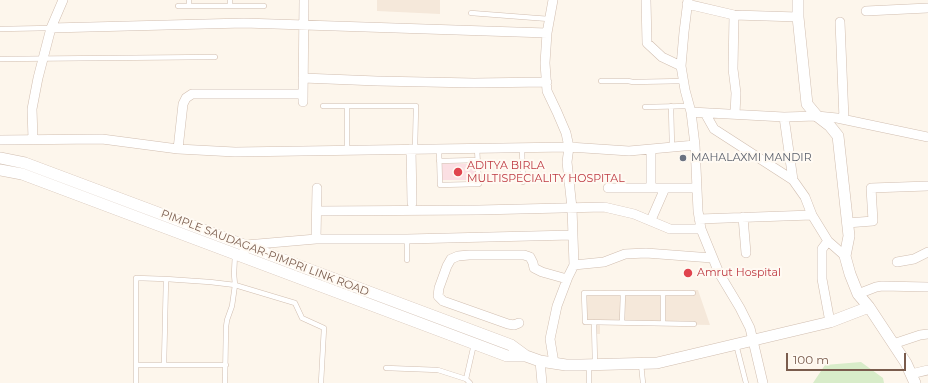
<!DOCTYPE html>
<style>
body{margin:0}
#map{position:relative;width:928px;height:383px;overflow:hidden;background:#fdf6ec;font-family:Montserrat,sans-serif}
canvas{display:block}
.scale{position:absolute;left:786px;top:353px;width:120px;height:18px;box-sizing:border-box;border:2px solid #7a5c4d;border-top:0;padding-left:5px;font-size:12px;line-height:14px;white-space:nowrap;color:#7a5c4d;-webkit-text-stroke:3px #fffaf3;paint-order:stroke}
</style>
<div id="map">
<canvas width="928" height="383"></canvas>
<div class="scale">100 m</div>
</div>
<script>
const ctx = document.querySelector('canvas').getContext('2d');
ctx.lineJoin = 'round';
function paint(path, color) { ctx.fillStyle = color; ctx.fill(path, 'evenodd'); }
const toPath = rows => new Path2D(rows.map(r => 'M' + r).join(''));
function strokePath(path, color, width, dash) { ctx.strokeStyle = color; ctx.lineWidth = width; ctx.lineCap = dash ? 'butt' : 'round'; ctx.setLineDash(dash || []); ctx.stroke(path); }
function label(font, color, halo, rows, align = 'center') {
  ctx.font = font + ' Montserrat,sans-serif'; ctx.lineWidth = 4; ctx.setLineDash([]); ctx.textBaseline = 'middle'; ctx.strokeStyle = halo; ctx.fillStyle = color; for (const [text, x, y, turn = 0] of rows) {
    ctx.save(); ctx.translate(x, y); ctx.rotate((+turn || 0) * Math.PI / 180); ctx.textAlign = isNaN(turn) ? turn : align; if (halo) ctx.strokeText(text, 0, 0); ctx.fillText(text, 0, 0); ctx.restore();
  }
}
paint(toPath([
 [377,0,440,0,440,14,377,11],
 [698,290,710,325,600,323,600,334,595,334,595,324,583,325,583,291]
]), '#f5e8da');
paint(toPath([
 [442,163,475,164,475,180,442,180]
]), '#fbdfe3');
paint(toPath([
 [861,362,883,378,884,383,813,383,825,365]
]), '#d8ecc9');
const service = toPath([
 [189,0,189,6,230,6,230,0],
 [178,6,189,6],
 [230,6,264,6],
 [471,13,549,19],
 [0,29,51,28],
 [0,59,215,57],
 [601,81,628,81,633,82,684,81],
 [323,106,347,106],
 [671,106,672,147],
 [645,107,689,106],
 [522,148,523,182],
 [439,149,440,185,479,184,477,148],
 [347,150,347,106,416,106,415,149],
 [439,161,478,160],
 [407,260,407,239],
 [663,293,663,323],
 [693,293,584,293,585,322,694,324],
 [594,322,595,364],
 [622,322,623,293],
 [736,344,746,383],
 [641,364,643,383],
 [136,365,136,278,166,279],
 [226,365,164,365,166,279,210,282,235,285,295,303,302,318,324,328,321,383],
 [589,365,589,383],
 [386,368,438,370,466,379,470,383],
 [466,379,474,344],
 [136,383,136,365,164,365],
 [225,383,226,327,227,320,232,306,235,285,234,274,235,254]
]);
const minor = toPath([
 [553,0,547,33,545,63,547,91,557,112,566,133,569,147,567,162,572,208,574,265,568,277,557,306,550,339,554,363],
 [646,0,647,43,662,57,681,66],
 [688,0,684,32,681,66,685,90,691,112,695,145,698,211,701,229,719,273,740,308,750,328,763,383],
 [687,4,734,15,798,17],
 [866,11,928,8],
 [734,15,733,69,736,93,735,114],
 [840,22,844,119],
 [51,28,244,23,547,33],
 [303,78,377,81,474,83,547,82],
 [303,102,304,0],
 [691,112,784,117,817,116,837,118,928,137],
 [705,113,714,129,793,180,805,197,812,215,828,241,845,256],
 [784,117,793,180],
 [33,139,32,109,38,78,51,28,63,0],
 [0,140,102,139,178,149,235,152,569,147,629,151,695,145],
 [178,149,183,104,186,98,192,94,303,94],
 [411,149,412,203],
 [651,149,651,188],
 [317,188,316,239,407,239,572,235],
 [608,188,697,188],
 [317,211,479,210,604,207,634,214,670,229,701,229],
 [743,217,746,253],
 [699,219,812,215],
 [651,220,665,188],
 [847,223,873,221,871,188,928,186],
 [828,241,822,249,822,279,830,322],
 [242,257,246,245,316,239],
 [897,262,914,259,928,252],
 [574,265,604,262,625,254,646,253,712,258],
 [858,294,876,287,882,286,928,287],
 [519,323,514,325,508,324,443,301,438,296,439,288,447,266,451,259,458,256,469,255,524,255,530,257,533,263,534,268,542,272,567,279],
 [893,344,920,335,928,334],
 [540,361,542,383],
 [911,374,928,370]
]);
const tertiary = toPath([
 [798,0,798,17,807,104,817,116,830,126,838,136,849,236,845,256,850,274,858,294,869,307,906,363,915,383],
 [0,158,25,163,511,345,526,356,540,361,566,365,581,365,657,363,830,322,869,307],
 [0,170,22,174,507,356,526,356]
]);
strokePath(service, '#d1beb0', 5.5);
strokePath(minor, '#d1beb0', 10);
strokePath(tertiary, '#d1beb0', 12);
strokePath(service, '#fff', 4.5);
strokePath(minor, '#fff', 9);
strokePath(tertiary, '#fff', 11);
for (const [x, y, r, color] of [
 [683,158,4,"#6b7280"],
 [458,172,5,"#e0444e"],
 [688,273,5,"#e0444e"]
]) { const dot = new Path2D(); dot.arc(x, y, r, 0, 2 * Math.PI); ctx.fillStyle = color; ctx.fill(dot); strokePath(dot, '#fffaf3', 1.5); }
label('11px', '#5b616d', '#fffaf3', [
 ["MAHALAXMI MANDIR",691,158]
], 'left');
label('11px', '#be3a42', '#fffaf3', [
 ["ADITYA BIRLA",467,166],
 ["MULTISPECIALITY HOSPITAL",467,179],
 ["Amrut Hospital",697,273]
], 'left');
label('11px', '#7a5c4d', '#fffaf3', [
 ["PIMPLE SAUDAGAR-PIMPRI LINK ROAD",265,253,21]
]);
</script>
